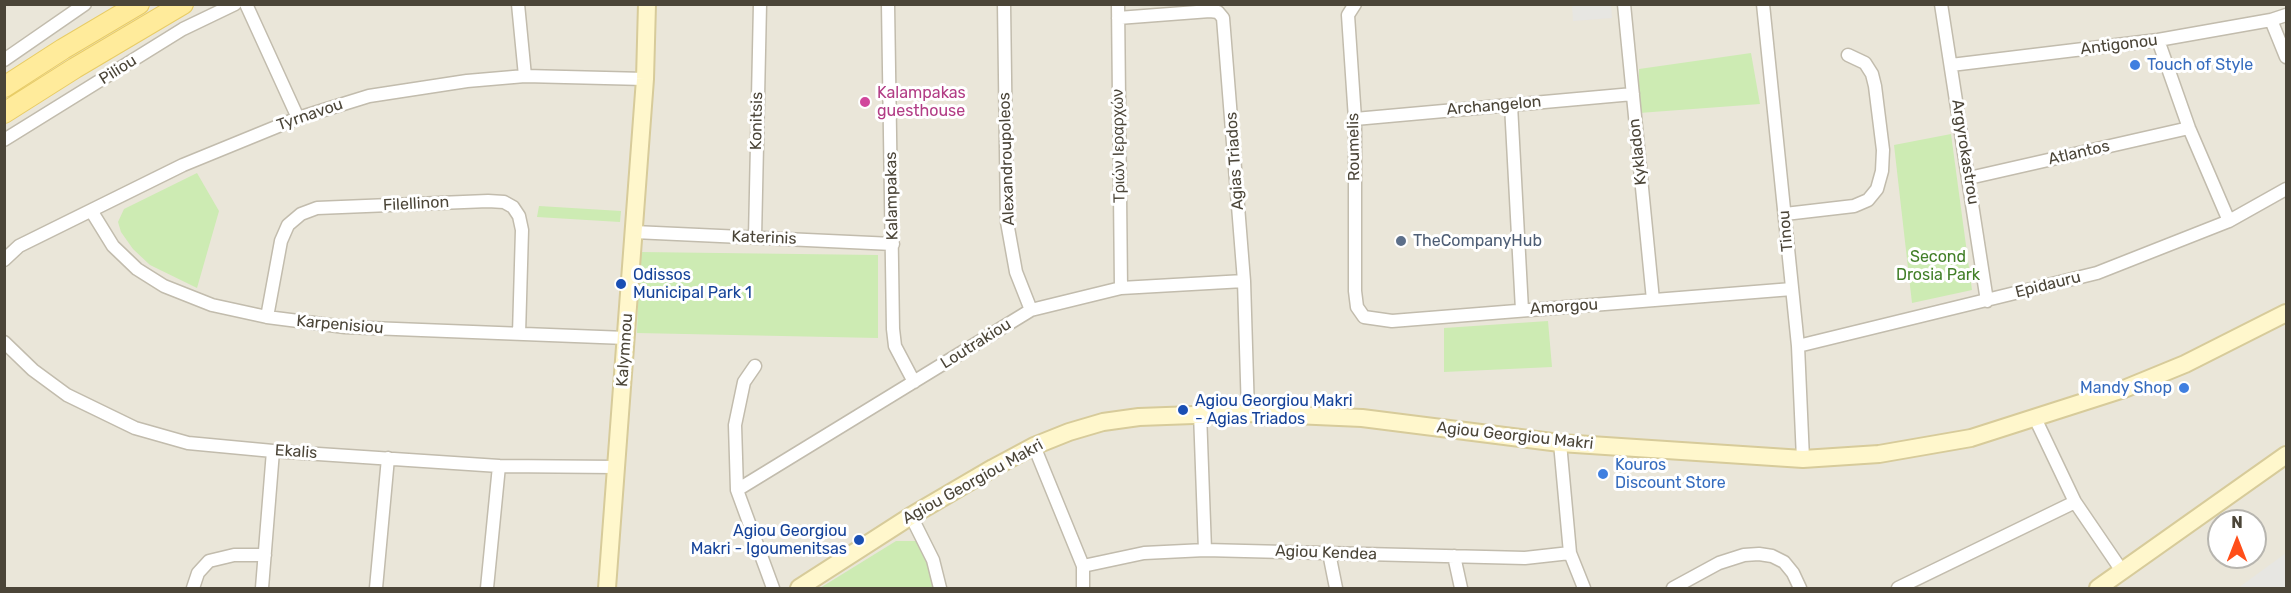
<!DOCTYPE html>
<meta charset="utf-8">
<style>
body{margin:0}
#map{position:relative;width:2291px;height:593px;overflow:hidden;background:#f6f3eb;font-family:Rubik,sans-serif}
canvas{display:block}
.frame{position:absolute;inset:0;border:6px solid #4b4538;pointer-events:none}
.north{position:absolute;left:2207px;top:509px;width:60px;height:60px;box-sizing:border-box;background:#fff;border:2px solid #b7b5af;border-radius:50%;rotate:0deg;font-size:16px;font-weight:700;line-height:24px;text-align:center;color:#4b4538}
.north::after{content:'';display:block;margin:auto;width:21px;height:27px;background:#ff4e19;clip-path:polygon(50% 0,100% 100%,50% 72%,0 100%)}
</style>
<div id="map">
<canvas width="2291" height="593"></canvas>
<div class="frame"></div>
<div class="north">N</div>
</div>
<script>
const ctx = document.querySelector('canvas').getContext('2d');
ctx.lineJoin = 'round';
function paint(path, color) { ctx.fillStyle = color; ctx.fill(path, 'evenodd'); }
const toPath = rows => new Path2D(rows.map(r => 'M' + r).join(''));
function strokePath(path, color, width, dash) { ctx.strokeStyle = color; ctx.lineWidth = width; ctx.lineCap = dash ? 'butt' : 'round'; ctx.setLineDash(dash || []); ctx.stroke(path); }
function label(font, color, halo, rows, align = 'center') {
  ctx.font = font + ' Rubik,sans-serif'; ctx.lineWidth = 6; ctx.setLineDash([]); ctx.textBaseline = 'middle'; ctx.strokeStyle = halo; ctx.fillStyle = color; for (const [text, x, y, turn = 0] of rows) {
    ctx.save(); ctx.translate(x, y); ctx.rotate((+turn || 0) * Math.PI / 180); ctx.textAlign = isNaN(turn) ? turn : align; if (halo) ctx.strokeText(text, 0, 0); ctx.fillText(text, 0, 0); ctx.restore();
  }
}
paint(toPath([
 [4,5,2286,5,2286,588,5,588],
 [2219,521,2255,521,2255,557,2219,557]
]), '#eae6d9');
paint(toPath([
 [1751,53,1760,104,1639,113,1639,69],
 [1951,134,1972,290,1912,303,1894,145],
 [197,173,219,211,197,288,150,265,133,249,121,232,118,222,124,209],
 [539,206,621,211,620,222,537,217],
 [640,252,878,255,878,338,637,333],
 [1548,321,1552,367,1444,372,1444,328],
 [896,541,917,541,931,568,934,588,820,588]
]), '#cdebb3');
paint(toPath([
 [1572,5,1611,5,1612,18,1573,21],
 [2286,553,2286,588,2237,588,2238,588]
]), '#e7e6e2');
const street = toPath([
 [246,4,298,118],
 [518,4,525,76],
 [888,4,893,329,895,346,914,382],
 [1004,4,1007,222,1016,272,1031,310],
 [1118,4,1121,288],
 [1355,4,1348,15,1355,119,1355,291,1357,307,1364,317,1392,321,1792,289],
 [1624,4,1653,300],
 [1763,4,1798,346,1803,459],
 [1941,4,1987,301],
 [1118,18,1210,11,1218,12,1223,18,1244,281,1248,413],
 [2271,20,2286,57],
 [2158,40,2189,128,2229,221],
 [4,60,85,4],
 [1951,65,2158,40,2271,20,2286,15],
 [1511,105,1522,310],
 [1355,119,1633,94],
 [4,140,183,29,235,4],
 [1969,178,2189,128],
 [92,212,113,246,137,269,164,286,212,305,267,317,345,327,626,338],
 [1785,214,1854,206,1868,200,1877,189,1882,171,1883,150,1875,86,1872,74,1865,63,1848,55],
 [634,232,893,244],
 [755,238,760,4],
 [4,260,19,246,183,165,298,118,369,96,467,81,525,76,645,79],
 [267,317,281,241,288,225,301,214,317,208,488,201,504,202,513,207,519,216,522,230,519,334],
 [4,342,33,370,67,395,135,428,188,443,273,451,499,466,617,467],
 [1798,346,2097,273,2229,221,2286,189],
 [755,366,744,382,735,425,737,490,773,588],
 [1200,413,1205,550],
 [2035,418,2075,502,2122,571],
 [1560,443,1570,553,1584,588],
 [1034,446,1083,566,1083,588],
 [737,490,1031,310,1121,288,1244,281],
 [911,516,933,560,940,588],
 [1329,553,1336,588],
 [1454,556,1461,588],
 [1083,566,1144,553,1205,550,1525,558,1570,553],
 [193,588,198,573,209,561,234,555,265,555],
 [262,588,273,451],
 [376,588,388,458],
 [487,588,499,466],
 [1673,588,1719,563,1744,555,1759,554,1772,556,1784,562,1793,573,1800,588],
 [1898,588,2075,502]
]);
const secondary = toPath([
 [607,588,645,79,647,4],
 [799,588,911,516,993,468,1034,446,1069,432,1103,422,1139,417,1248,413,1362,418,1560,443,1803,459,1879,454,1971,438,2124,389,2185,364,2286,313],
 [2098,588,2286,455]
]);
const primary = toPath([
 [4,87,63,49,139,4],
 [4,113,75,68,183,4]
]);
strokePath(street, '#c2bcad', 15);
strokePath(secondary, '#d7cb9a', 20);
strokePath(primary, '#e8cc66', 22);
strokePath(street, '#fff', 12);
strokePath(secondary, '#fff7cc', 16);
strokePath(primary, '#ffeb9b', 20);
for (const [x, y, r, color] of [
 [2135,65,6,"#3f7fe0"],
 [865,102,6,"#d1479c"],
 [1401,241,6,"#5c6f8a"],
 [621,284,6,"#1a4fb4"],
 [2184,388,6,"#3f7fe0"],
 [1183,410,6,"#1a4fb4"],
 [1603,474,6,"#3f7fe0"],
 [859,540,6,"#1a4fb4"]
]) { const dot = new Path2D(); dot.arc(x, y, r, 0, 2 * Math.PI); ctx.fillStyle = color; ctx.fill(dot); strokePath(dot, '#fff', 2); }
label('16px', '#4b4538', '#fff', [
 ["Antigonou",2119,45,-7],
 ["Piliou",118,70,-32],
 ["Archangelon",1494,106,-5],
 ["Tyrnavou",310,115,-19],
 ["Konitsis",757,121,-89],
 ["Τριών Ιεραρχών",1119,146,-91],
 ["Roumelis",1354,147,-91],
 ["Kykladon",1638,152,-96],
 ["Argyrokastrou",1965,152,81],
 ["Atlantos",2079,153,-13],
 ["Alexandroupoleos",1007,159,-92],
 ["Agias Triados",1235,161,-94],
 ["Kalampakas",892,196,-91],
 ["Filellinon",416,204,-3],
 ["Tinou",1786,231,-95],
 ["Katerinis",764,238,2],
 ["Epidauru",2048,285,-14],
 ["Amorgou",1564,307,-4],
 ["Karpenisiou",340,325,5],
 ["Loutrakiou",976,344,-32],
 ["Kalymnou",625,350,-86],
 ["Agiou Georgiou Makri",1515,436,6],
 ["Ekalis",296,452,4],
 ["Agiou Georgiou Makri",973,482,-29],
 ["Agiou Kendea",1326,553,2]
]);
label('16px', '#366cbe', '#fff', [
 ["Touch of Style",2147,65],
 ["Mandy Shop",2172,388,"right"],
 ["Kouros",1615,465],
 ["Discount Store",1615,483]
], 'left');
label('16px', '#b23c85', '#fff', [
 ["Kalampakas",877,93],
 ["guesthouse",877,111]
], 'left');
label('16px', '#4e5e75', '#fff', [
 ["TheCompanyHub",1413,241]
], 'left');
label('16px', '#427f28', '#fff', [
 ["Second",1938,257],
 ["Drosia Park",1938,275]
]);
label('16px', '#164399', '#fff', [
 ["Odissos",633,275],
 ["Municipal Park 1",633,293],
 ["Agiou Georgiou Makri",1195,401],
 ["- Agias Triados",1195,419],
 ["Agiou Georgiou",847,531,"right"],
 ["Makri - Igoumenitsas",847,549,"right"]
], 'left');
</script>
